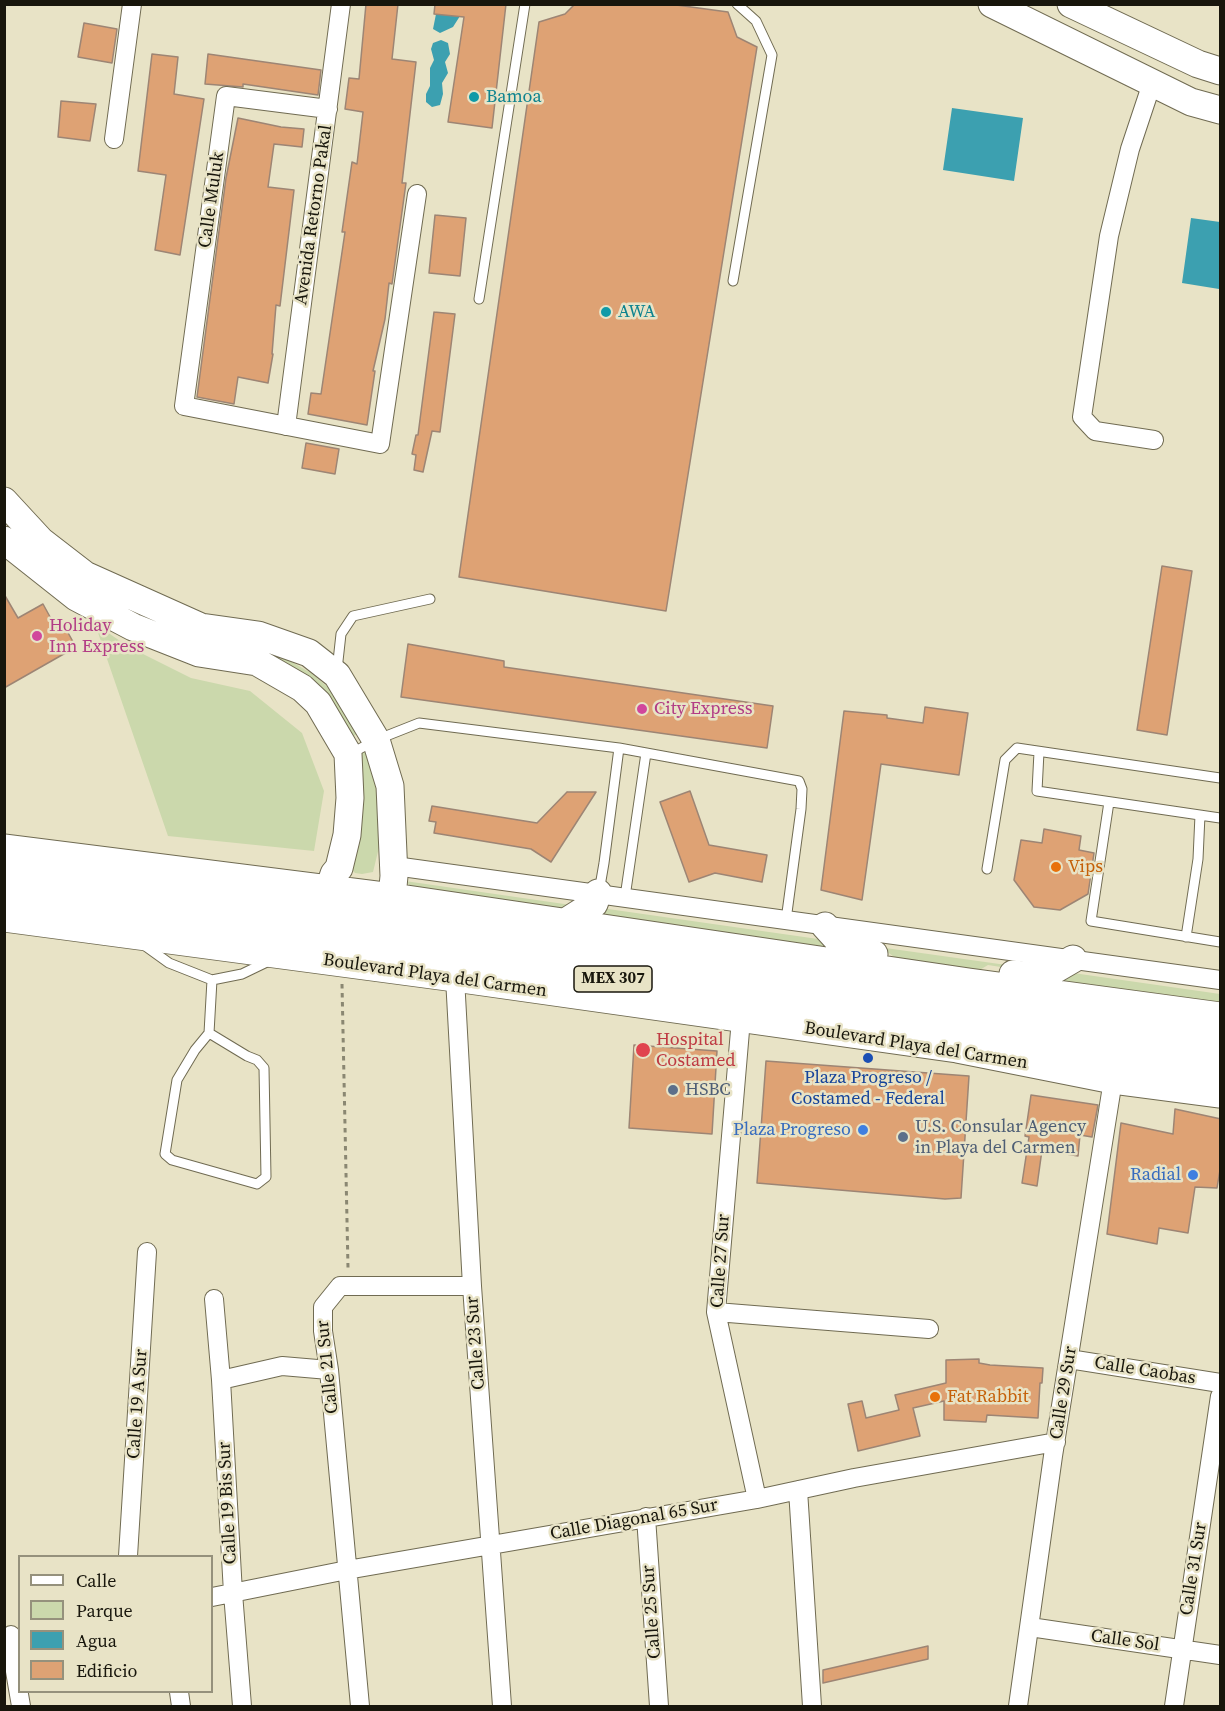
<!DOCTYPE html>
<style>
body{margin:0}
#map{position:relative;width:1225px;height:1711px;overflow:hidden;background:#e8e3c6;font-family:"Source Serif 4",serif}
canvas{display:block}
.frame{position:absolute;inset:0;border:6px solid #18160c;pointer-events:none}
.legend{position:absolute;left:18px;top:1555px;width:195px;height:138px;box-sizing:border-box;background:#e8e3c6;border:2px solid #95917c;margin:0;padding:8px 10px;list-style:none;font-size:18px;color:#18160c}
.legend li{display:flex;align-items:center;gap:12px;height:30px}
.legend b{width:30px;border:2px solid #95917c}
</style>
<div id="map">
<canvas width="1225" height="1711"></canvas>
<div class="frame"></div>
<ul class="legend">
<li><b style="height:8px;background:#fff"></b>Calle</li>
<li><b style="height:16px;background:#cbd8ac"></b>Parque</li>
<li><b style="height:16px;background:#3ca0b0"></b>Agua</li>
<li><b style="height:16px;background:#dea274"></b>Edificio</li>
</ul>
</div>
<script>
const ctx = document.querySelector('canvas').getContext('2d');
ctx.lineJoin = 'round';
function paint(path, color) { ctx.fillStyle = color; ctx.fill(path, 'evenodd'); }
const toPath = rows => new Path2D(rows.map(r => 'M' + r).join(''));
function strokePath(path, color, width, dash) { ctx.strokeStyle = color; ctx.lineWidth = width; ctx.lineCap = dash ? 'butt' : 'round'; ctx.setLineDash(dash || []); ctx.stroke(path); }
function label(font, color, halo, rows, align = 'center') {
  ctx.font = font + ' "Source Serif 4",serif'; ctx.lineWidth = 5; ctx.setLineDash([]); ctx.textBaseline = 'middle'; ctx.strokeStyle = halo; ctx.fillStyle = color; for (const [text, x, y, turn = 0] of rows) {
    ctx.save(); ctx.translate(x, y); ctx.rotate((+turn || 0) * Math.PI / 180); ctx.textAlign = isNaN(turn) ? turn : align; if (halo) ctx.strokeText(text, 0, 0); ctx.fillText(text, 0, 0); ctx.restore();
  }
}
paint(toPath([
 [95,624,129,647,191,678,250,691,302,733,324,791,314,851,168,836],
 [238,638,271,650,311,673,337,695,361,731,354,736,345,723],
 [364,751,374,752,383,831,373,872,362,874,355,873,351,869,357,756],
 [405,881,578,906,565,914,415,890],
 [601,908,825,940,838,952,586,918],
 [850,943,1042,970,1033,972,988,965,978,971,897,959,886,951],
 [1066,972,1220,994,1220,1005,1049,981]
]), '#cbd8ac');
paint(toPath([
 [436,14,460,16,453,27,440,33,433,29],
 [441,40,448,43,450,54,445,62,448,73,442,83,443,94,440,105,432,107,426,102,426,94,430,86,430,68,434,60,431,49,433,43],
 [952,108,1023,118,1014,181,943,170],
 [1191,218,1220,222,1219,289,1182,283]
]), '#3ca0b0');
const building = toPath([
 [366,4,398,4,392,59,416,62,402,183,406,183,392,284,389,283,385,319,373,371,375,371,367,425,308,414,311,393,321,394,345,232,342,232,352,162,357,164,363,112,345,109,349,78,359,79,366,4],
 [435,4,506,4,492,128,448,122,464,17,434,14,435,4],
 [575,4,669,4,728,12,737,37,757,47,666,611,459,577,539,22,565,14,575,4],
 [84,23,117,29,112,63,78,57,84,23],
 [152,54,178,57,174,94,204,99,180,255,155,250,166,175,138,171,152,54],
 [208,54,321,70,318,95,243,84,243,87,205,84,208,54],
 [61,101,96,104,90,141,58,137,61,101],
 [238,118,281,127,304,129,302,147,274,144,268,187,294,190,280,306,276,305,272,354,273,354,268,383,238,377,234,404,197,397,226,178,238,118],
 [435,215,466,218,460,276,429,273,435,215],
 [434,312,455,314,440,432,432,431,423,472,414,470,416,455,412,454,416,435,418,435,434,312],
 [306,443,339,449,335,474,302,468,306,443],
 [1162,566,1192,571,1167,735,1137,730,1162,566],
 [4,594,18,618,43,604,55,626,62,622,76,647,4,688,4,594],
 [408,644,504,661,504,667,773,706,767,748,401,697,408,644],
 [925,707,968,713,959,775,881,764,862,900,821,890,844,711,887,715,887,718,923,723,925,707],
 [690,791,709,845,767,855,762,882,715,873,689,882,660,802,690,791],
 [567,792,596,792,551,862,531,849,434,833,436,822,429,821,432,806,537,823,567,792],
 [1044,829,1081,836,1079,850,1094,853,1088,894,1060,910,1034,907,1014,880,1021,840,1042,843,1044,829],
 [634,1045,717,1051,712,1134,629,1128,634,1045],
 [766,1061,969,1076,961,1198,945,1199,757,1183,766,1061],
 [1031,1095,1098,1105,1092,1137,1080,1135,1078,1156,1042,1150,1037,1186,1022,1183,1029,1137,1025,1136,1031,1095],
 [1175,1109,1221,1119,1221,1164,1217,1188,1195,1187,1188,1233,1159,1228,1157,1244,1107,1234,1121,1123,1173,1134,1175,1109],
 [979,1359,979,1363,990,1365,1043,1368,1042,1383,1040,1383,1038,1418,987,1415,986,1422,944,1420,944,1401,913,1408,920,1436,858,1451,848,1404,862,1401,866,1418,899,1410,895,1395,946,1383,946,1360,979,1359],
 [928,1646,928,1659,823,1683,823,1670,928,1646]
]);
paint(building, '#dea274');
strokePath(building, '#9d8574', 1.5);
const lane = toPath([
 [733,281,772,55,756,21,737,4],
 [479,299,525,4],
 [337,670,341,634,353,616,430,599],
 [1039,752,1037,791,1220,818],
 [350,754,376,740,419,723,619,748,799,781,802,789,801,809,786,920],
 [1109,802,1091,921,1220,942],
 [987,869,1005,760,1017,748,1220,778],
 [599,892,604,863,619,748],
 [625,897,646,753],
 [1186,937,1198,859,1200,815],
 [144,945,169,963,212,980,242,974,271,960],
 [209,1033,195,1050,177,1080,165,1154,172,1160,257,1184,266,1177,264,1068,257,1060,247,1056,209,1033,212,980]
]);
const street = toPath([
 [1152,83,1130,149,1109,236,1082,417,1095,431,1154,440],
 [328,109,226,96,184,406,380,444,417,194],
 [114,139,132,4],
 [286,426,341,4],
 [394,876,402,867,1220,980],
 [455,978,472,1286,502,1706],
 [741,1019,716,1312,757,1499],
 [214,1299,221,1380,233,1593,242,1706],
 [716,1312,929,1329],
 [1069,1359,1220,1383],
 [221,1380,282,1366,329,1370],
 [798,1490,812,1706],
 [646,1517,659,1706],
 [128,1556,147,1252],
 [212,1597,347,1570,757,1499,854,1478,1056,1442],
 [1030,1627,1220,1655],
 [11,1635,11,1648,21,1706],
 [179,1692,181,1706],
 [360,1706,329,1370,323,1331,323,1307,340,1286,472,1286],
 [1018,1706,1053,1456,1113,1080],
 [1174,1706,1220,1396]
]);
const secondary = toPath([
 [992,4,1191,102,1220,110],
 [1071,4,1198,64,1220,71],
 [4,501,41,541,85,575,201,627,258,635,309,653,337,675,376,740,390,786,394,876,392,897],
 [4,540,76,597,133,627,199,653,257,662,302,688,318,703,348,754,350,798,347,835,339,868,334,874,329,889],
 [4,848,392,897,969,982,1220,1016],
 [4,918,455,978,957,1049,1113,1080,1220,1094],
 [564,923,594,904,598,893],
 [825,926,846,949,874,954],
 [1013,974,1042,977,1073,959]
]);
const highway = toPath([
 [4,872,246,902,1220,1038],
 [4,896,102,907,979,1030,1152,1059,1178,1059,1220,1065]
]);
strokePath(lane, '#706b52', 11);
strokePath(street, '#706b52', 20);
strokePath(secondary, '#706b52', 29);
strokePath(highway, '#706b52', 35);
strokePath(toPath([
 [342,984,348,1268]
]), '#8a8772', 3, [4.5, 4.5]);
strokePath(lane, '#fff', 9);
strokePath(street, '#fff', 18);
strokePath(secondary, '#fff', 27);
strokePath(highway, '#fff', 33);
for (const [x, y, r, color] of [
 [474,97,6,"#0f9aa8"],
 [606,312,6,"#0f9aa8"],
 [37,636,6,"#d1479c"],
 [642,709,6,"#d1479c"],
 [1056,867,6,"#e8710a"],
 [643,1050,8,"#e0444e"],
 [868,1058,6,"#1a4fb4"],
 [673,1090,6,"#5c6f8a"],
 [863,1130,6,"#3f7fe0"],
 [903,1137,6,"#5c6f8a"],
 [1193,1175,6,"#3f7fe0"],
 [935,1397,6,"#e8710a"]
]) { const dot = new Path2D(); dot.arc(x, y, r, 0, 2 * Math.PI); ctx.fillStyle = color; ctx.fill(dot); strokePath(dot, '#e8e3c6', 2); }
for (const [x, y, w] of [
 [613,979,78]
]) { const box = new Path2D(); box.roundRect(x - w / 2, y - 13, w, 26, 4.5); ctx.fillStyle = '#e8e3c6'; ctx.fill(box); strokePath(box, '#18160c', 1.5); }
label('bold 16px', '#18160c', null, [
 ["MEX 307",613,979]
]);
label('18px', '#0d838f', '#e8e3c6', [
 ["Bamoa",486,97],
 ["AWA",618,312]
], 'left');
label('18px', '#18160c', '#e8e3c6', [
 ["Calle Muluk",212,200,-82],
 ["Avenida Retorno Pakal",314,215,-82],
 ["Boulevard Playa del Carmen",435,976,8],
 ["Boulevard Playa del Carmen",916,1046,9],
 ["Calle 27 Sur",721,1261,-86],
 ["Calle 23 Sur",476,1343,-94],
 ["Calle 21 Sur",328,1367,-96],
 ["Calle Caobas",1145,1371,9],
 ["Calle 29 Sur",1064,1393,-81],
 ["Calle 19 A Sur",138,1404,-86],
 ["Calle 19 Bis Sur",228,1503,-93],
 ["Calle Diagonal 65 Sur",634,1520,-10],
 ["Calle 31 Sur",1194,1569,-81],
 ["Calle 25 Sur",652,1612,-94],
 ["Calle Sol",1125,1641,8]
]);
label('18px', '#b23c85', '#e8e3c6', [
 ["Holiday",49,626],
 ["Inn Express",49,647],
 ["City Express",654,709]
], 'left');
label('18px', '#c56008', '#e8e3c6', [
 ["Vips",1068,867],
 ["Fat Rabbit",947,1397]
], 'left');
label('18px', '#be3a42', '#e8e3c6', [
 ["Hospital",656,1040],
 ["Costamed",656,1061]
], 'left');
label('18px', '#164399', '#e8e3c6', [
 ["Plaza Progreso /",868,1078],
 ["Costamed - Federal",868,1099]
]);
label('18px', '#4e5e75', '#e8e3c6', [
 ["HSBC",685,1090],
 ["U.S. Consular Agency",915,1127],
 ["in Playa del Carmen",915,1148]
], 'left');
label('18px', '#366cbe', '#e8e3c6', [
 ["Plaza Progreso",851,1130],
 ["Radial",1181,1175]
], 'right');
</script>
